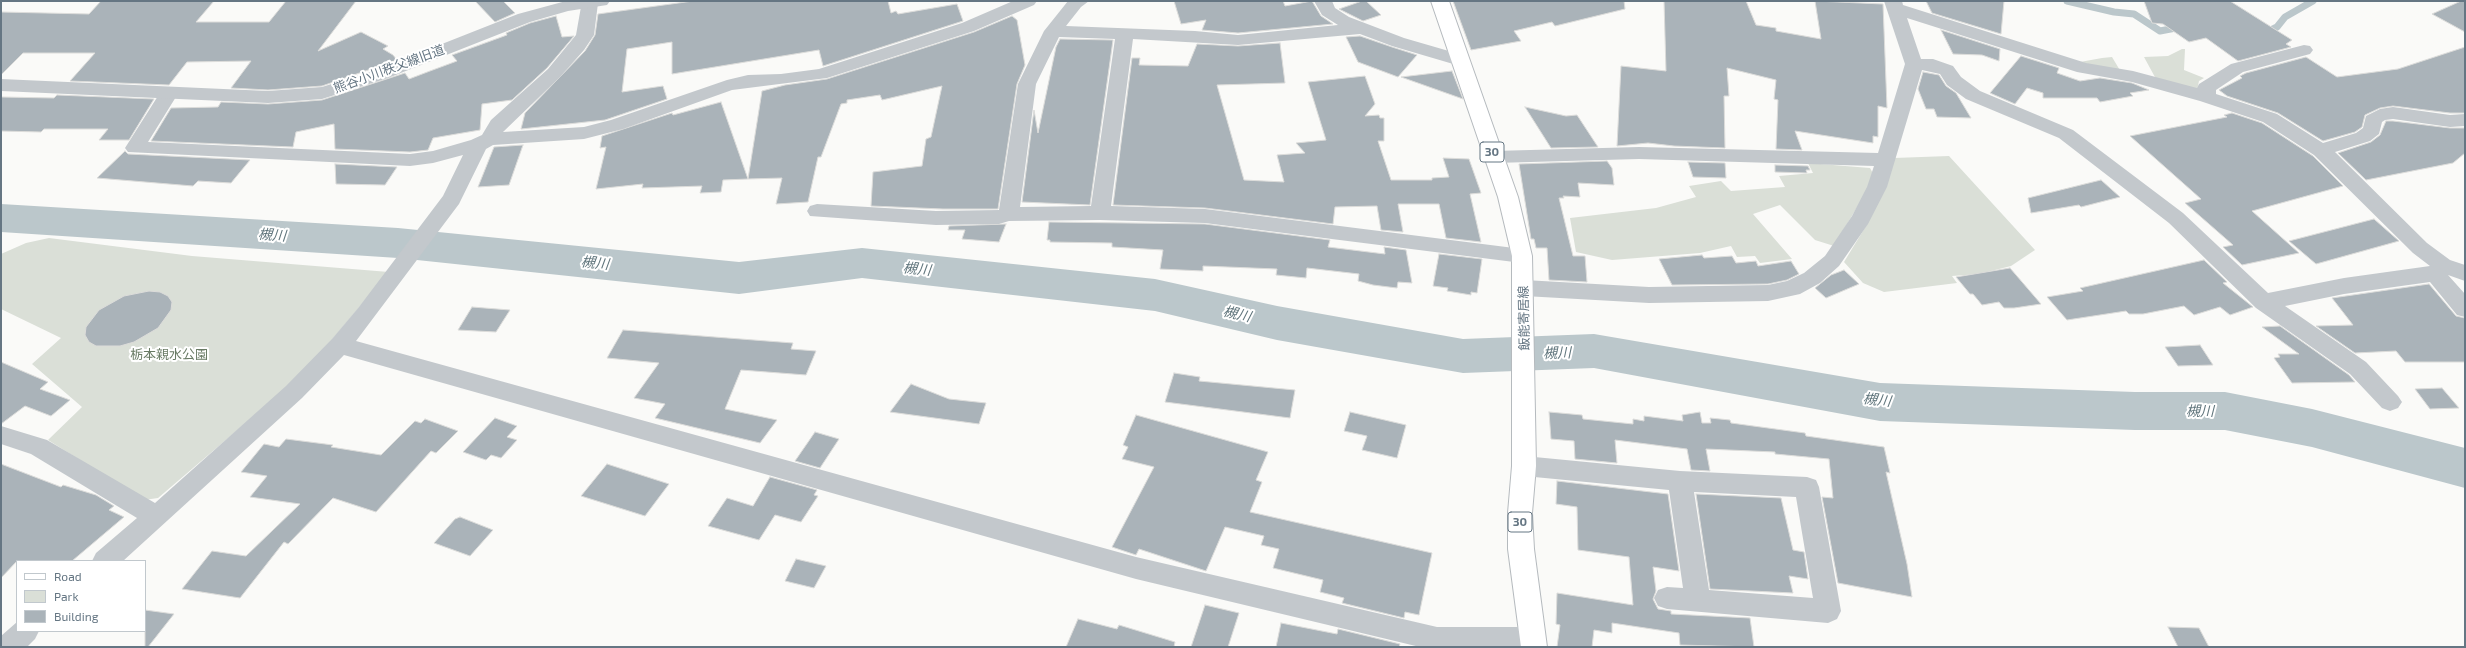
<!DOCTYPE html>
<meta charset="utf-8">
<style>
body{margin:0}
#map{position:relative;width:2466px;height:648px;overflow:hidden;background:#fafaf8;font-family:"Exo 2",sans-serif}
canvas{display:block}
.frame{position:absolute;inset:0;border:2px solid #657683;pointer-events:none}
.legend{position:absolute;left:16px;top:560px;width:130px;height:72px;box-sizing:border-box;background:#fff;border:1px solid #c1c8cd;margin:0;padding:5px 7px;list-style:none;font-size:12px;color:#657683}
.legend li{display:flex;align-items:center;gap:8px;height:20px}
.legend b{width:20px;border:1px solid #c1c8cd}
</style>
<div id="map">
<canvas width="2466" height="648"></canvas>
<div class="frame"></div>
<ul class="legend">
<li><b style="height:5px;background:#fff"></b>Road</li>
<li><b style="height:11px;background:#dadfd7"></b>Park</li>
<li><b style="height:11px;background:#aab3b9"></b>Building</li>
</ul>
</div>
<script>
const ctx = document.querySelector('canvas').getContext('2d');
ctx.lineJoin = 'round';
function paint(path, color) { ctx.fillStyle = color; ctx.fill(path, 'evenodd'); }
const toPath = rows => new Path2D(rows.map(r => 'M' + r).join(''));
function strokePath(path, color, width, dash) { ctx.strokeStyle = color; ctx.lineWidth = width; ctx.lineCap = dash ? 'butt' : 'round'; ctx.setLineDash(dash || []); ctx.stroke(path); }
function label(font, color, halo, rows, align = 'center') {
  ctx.font = font + ' "Exo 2","Noto Sans JP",sans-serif'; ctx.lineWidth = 4; ctx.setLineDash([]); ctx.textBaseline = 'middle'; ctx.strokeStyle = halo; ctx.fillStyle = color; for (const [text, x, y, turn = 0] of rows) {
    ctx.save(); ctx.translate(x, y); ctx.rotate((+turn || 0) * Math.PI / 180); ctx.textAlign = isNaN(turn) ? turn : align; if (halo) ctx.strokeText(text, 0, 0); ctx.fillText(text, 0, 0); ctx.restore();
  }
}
paint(toPath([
 [2182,49,2185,49,2184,70,2204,78,2199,81,2197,90,2156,79,2144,57,2168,56],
 [2112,57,2121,72,2080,62,2102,58],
 [1949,156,2035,250,2011,266,1979,274,1952,276,1957,283,1884,292,1863,283,1844,262,1866,226,1894,158],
 [1808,163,1870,168,1875,177,1834,246,1815,240,1780,205,1753,214,1792,259,1760,263,1755,256,1737,257,1731,246,1700,253,1612,260,1576,252,1570,218,1656,208,1696,197,1689,186,1721,181,1731,191,1785,187,1779,176,1813,173],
 [49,238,192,256,389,272,303,374,158,498,144,500,48,440,82,407,32,364,61,338,1,309,1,254,26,243]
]), '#dadfd7');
strokePath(toPath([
 [2067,1,2114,12,2134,14,2160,31,2181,27],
 [2265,33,2277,27,2285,17,2313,1]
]), '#bbc7cb', 7);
paint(toPath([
 [1,204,398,228,739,262,862,248,1155,279,1277,306,1463,339,1594,334,1880,383,2135,392,2225,392,2312,409,2465,448,2465,488,2312,447,2225,430,2135,430,1880,421,1594,368,1463,373,1277,340,1155,311,862,278,739,294,398,258,1,232,1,204]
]), '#bbc7cb');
const building = toPath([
 [101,1,214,1,196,22,269,22,286,1,356,1,318,51,361,32,388,46,383,49,393,55,397,60,322,86,268,90,231,88,251,61,187,62,169,85,70,81,95,53,23,53,1,75,1,12,89,14,101,1],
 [475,1,503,1,515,13,495,22,475,1],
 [693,1,888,1,891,13,896,11,898,14,957,4,963,21,823,66,819,50,672,74,672,42,627,49,622,92,663,86,667,99,605,120,521,129,525,113,585,51,595,35,598,14,693,1],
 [1174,1,1283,1,1285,6,1312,1,1321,16,1333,24,1238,33,1202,30,1206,20,1181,24,1174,1],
 [1362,1,1366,1,1381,15,1363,21,1339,9,1362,1],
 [1453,1,1624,1,1625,9,1555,26,1552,22,1514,31,1521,41,1471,50,1453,1],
 [1664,1,1746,1,1756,25,1776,28,1776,31,1821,39,1815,1,1883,4,1887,108,1878,106,1878,137,1873,136,1873,143,1795,131,1802,150,1776,149,1778,100,1774,99,1776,80,1727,68,1729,96,1724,96,1725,148,1674,146,1648,143,1617,146,1621,66,1666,71,1664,1],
 [1926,1,2004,1,2001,34,1932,13,1926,1],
 [2144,1,2230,1,2292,40,2286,44,2291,47,2238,61,2206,38,2189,42,2163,24,2152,23,2144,1],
 [2461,1,2465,1,2465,32,2432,14,2461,1],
 [556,16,562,37,574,36,547,68,512,100,482,104,480,130,433,138,428,150,410,152,335,149,334,124,296,132,293,147,151,141,171,108,218,107,221,102,268,104,322,100,405,73,409,79,430,71,457,61,452,55,507,35,506,33,530,23,556,16],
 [1012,16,1017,20,1025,65,1017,84,998,209,943,209,871,206,873,172,922,166,926,139,931,137,942,86,882,100,880,95,847,100,847,103,841,104,821,157,818,157,808,202,776,204,782,178,748,179,762,91,785,85,827,79,974,32,1012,16],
 [1941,30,2000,49,1999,61,1982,55,1953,54,1941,30],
 [1360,36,1392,47,1417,55,1398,77,1358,62,1346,37,1360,36],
 [1060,39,1113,40,1090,205,1022,202,1034,110,1038,133,1056,47,1060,39],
 [1280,43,1285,83,1217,85,1244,180,1284,182,1277,155,1305,153,1296,143,1326,140,1308,82,1365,76,1375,104,1365,116,1379,115,1380,118,1384,118,1384,141,1378,141,1391,180,1432,180,1432,178,1449,177,1443,158,1469,159,1481,193,1470,194,1481,242,1446,238,1439,204,1398,204,1403,232,1381,230,1377,206,1335,207,1333,224,1205,208,1113,205,1132,58,1140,58,1139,65,1188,66,1197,44,1238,46,1280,43],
 [2465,47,2465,113,2450,113,2393,106,2380,108,2365,115,2362,127,2355,132,2323,141,2278,113,2227,96,2219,90,2242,78,2240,76,2246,73,2306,57,2337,77,2398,69,2465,47],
 [2021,56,2059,68,2057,73,2080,81,2100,78,2132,83,2149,90,2130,93,2133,96,2100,102,2097,98,2043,98,2043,93,2027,88,2015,104,1990,93,2021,56],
 [1452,71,1463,99,1401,77,1452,71],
 [1923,72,1939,75,1946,86,1956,93,1971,118,1937,117,1934,109,1926,109,1918,89,1923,72],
 [57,95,154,99,129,140,99,140,108,129,44,129,41,132,1,131,1,97,54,98,57,95],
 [721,102,748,179,723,180,721,192,700,193,702,186,642,188,643,184,596,189,606,147,600,148,602,136,672,113,673,115,721,102],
 [1525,107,1566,116,1577,115,1598,147,1551,148,1525,107],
 [2232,113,2262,123,2313,156,2343,186,2252,211,2299,253,2242,265,2223,247,2233,245,2185,203,2201,199,2130,136,2227,117,2224,115,2232,113],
 [2386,121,2393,121,2450,128,2465,128,2465,153,2453,163,2366,180,2338,153,2371,142,2380,135,2386,121],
 [523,145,509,185,478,187,494,147,523,145],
 [125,151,128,154,250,160,231,183,198,181,193,186,97,178,125,151],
 [1607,161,1612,168,1614,185,1578,183,1580,197,1563,196,1564,198,1559,198,1573,256,1585,256,1587,282,1549,280,1547,248,1536,248,1534,239,1531,239,1519,164,1607,161],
 [1688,162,1725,163,1726,178,1693,177,1688,162],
 [335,164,397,167,385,185,336,184,335,164],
 [1775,165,1808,166,1810,170,1806,170,1807,173,1775,172,1775,165],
 [2101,180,2120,197,2081,207,2079,205,2031,213,2028,198,2101,180],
 [2374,219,2399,241,2316,264,2289,241,2374,219],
 [1049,222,1205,224,1330,240,1328,247,1385,254,1384,247,1406,250,1412,283,1398,282,1397,288,1373,285,1358,281,1359,274,1307,268,1306,278,1276,275,1277,269,1203,266,1203,271,1160,269,1163,250,1112,247,1112,243,1050,242,1050,240,1047,240,1049,222],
 [1006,224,999,242,962,239,965,230,948,230,949,226,1006,224],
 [1439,254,1482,259,1477,293,1471,292,1471,295,1447,291,1448,288,1433,286,1439,254],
 [1702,255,1704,258,1732,256,1736,263,1756,261,1758,266,1791,261,1799,274,1787,280,1768,284,1672,285,1659,259,1702,255],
 [2204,260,2227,282,2223,283,2253,307,2230,315,2220,307,2194,315,2184,306,2143,314,2129,314,2126,311,2067,320,2047,297,2083,291,2080,288,2204,260],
 [2010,268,2041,304,2014,308,2004,308,1999,302,1982,305,1973,294,1970,294,1956,277,2010,268],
 [1844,270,1859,284,1826,298,1815,288,1831,275,1844,270],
 [2429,284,2456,316,2465,318,2465,362,2405,362,2396,351,2355,353,2316,326,2353,325,2332,298,2429,284],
 [149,291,160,292,168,296,172,302,171,310,158,328,134,342,120,346,96,346,89,342,85,335,86,327,99,310,124,296,149,291],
 [472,307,510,310,496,332,458,330,472,307],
 [2280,326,2349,375,2355,382,2292,383,2274,358,2280,357,2278,354,2299,354,2262,327,2280,326],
 [623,330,793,343,791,349,816,351,806,375,741,370,725,409,777,420,760,443,655,418,665,404,634,398,659,363,607,358,623,330],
 [2200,345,2213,365,2178,366,2165,347,2200,345],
 [1,362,48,382,40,389,70,400,51,416,25,406,1,424,1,362],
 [1174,373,1200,377,1199,381,1295,390,1290,418,1165,402,1174,373],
 [911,384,949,399,986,403,979,424,890,412,911,384],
 [2442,388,2459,408,2430,409,2415,389,2442,388],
 [1350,412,1406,425,1397,458,1362,450,1367,436,1344,431,1350,412],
 [1549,412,1582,415,1583,419,1633,424,1633,419,1644,421,1644,416,1683,421,1682,415,1700,412,1702,423,1711,423,1710,418,1730,420,1731,423,1805,433,1806,436,1884,447,1890,473,1886,472,1907,564,1912,597,1838,583,1822,497,1833,498,1829,459,1775,454,1775,452,1706,449,1710,471,1691,470,1687,449,1615,440,1617,463,1575,459,1574,441,1551,439,1549,412],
 [1136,415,1268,452,1256,480,1262,482,1250,512,1432,553,1419,615,1405,612,1404,618,1342,603,1344,598,1320,592,1323,580,1273,568,1279,549,1261,545,1264,536,1225,527,1206,571,1139,549,1136,555,1112,547,1154,467,1122,459,1128,447,1123,445,1136,415],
 [495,418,517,426,507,437,517,440,501,458,491,455,486,460,463,452,495,418],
 [425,419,458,431,436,453,431,451,376,512,333,498,288,544,284,542,240,598,182,589,212,551,246,556,300,504,250,497,267,476,241,472,264,444,279,447,286,439,333,445,331,447,381,455,415,421,421,423,425,419],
 [815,432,839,439,820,468,795,461,815,432],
 [1,464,61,487,63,485,96,495,114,506,109,510,124,517,72,561,17,561,1,578,1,464],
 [607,464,669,484,645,516,581,496,607,464],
 [770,477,817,490,814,495,818,496,801,522,775,515,759,540,708,526,727,498,753,506,770,477],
 [1557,481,1668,494,1679,571,1653,567,1656,591,1653,599,1658,609,1671,611,1671,614,1750,618,1754,647,1680,645,1679,633,1612,623,1612,633,1594,630,1592,647,1557,647,1560,625,1556,624,1557,593,1633,605,1629,557,1578,550,1577,507,1556,504,1557,481],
 [1696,494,1781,498,1793,550,1804,552,1808,579,1789,576,1793,593,1710,589,1696,494],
 [460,517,493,530,470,556,434,543,455,519,460,517],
 [796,559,826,566,814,588,785,581,796,559],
 [1205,605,1239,613,1228,647,1191,647,1205,605],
 [145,610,174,614,148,647,145,647,145,610],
 [1078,619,1117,629,1119,625,1175,642,1174,647,1066,647,1078,619],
 [1281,623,1337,634,1338,629,1400,644,1399,647,1276,647,1281,623],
 [2168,627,2199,628,2209,647,2178,647,2168,627]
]);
paint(building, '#aab3b9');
strokePath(building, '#dcdcda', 1);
const primary = toPath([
 [1431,1,1449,1,1518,197,1532,256,1536,466,1532,513,1534,549,1547,647,1521,647,1508,549,1508,513,1512,466,1512,256,1498,197,1431,1]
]);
strokePath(primary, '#b5babe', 2);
paint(toPath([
 [582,1,596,1,598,3,594,35,584,50,560,77,503,132,584,127,611,120,727,80,748,75,781,74,819,69,962,23,1013,1,1037,1,1034,5,974,31,827,78,732,90,623,129,584,139,493,145,486,149,459,204,356,341,1136,557,1437,627,1532,627,1541,631,1545,639,1542,647,1420,647,1136,579,344,355,302,398,123,561,92,561,96,553,137,518,31,454,1,444,1,426,47,440,155,503,286,386,332,339,359,307,443,196,463,155,433,163,410,166,128,152,125,148,163,88,177,88,179,92,148,142,410,154,433,151,471,140,482,135,491,120,548,69,576,35,582,1],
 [1068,1,1089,1,1081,7,1066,26,1195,31,1238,35,1338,25,1322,15,1314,1,1332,1,1335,8,1349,17,1404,38,1466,56,1469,60,1466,64,1460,66,1392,46,1360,34,1238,45,1133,39,1111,206,1205,209,1522,249,1529,251,1532,256,1529,261,1522,263,1205,223,1100,220,1009,221,999,224,936,225,810,216,807,211,810,206,817,204,936,211,999,210,1018,84,1044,31,1068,1],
 [1059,37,1115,39,1091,206,1020,207,1036,84,1059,37],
 [1884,1,1902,1,1903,5,2086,63,2133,71,2197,88,2199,84,2231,64,2304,45,2310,46,2313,50,2310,54,2243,72,2216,90,2216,94,2277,114,2323,143,2356,133,2363,128,2366,116,2380,109,2393,107,2450,115,2465,114,2465,126,2450,127,2393,119,2385,120,2382,122,2379,134,2370,141,2335,152,2427,243,2450,260,2465,265,2465,281,2448,275,2465,294,2465,317,2457,315,2430,282,2344,294,2285,306,2366,362,2398,396,2402,402,2398,408,2390,411,2382,408,2350,374,2256,308,2169,223,2059,138,1966,99,1947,85,1940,74,1922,70,1887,187,1868,224,1839,266,1820,283,1800,294,1768,301,1649,303,1524,296,1516,294,1513,288,1516,282,1524,280,1649,287,1768,285,1787,281,1804,273,1825,256,1852,216,1867,187,1874,166,1639,159,1494,163,1487,162,1484,157,1487,152,1494,151,1639,147,1878,153,1905,64,1884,1],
 [1907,18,2077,72,2132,82,2200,101,2263,122,2314,155,2413,253,2430,266,2344,278,2268,293,2183,213,2073,130,1980,91,1961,77,1953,66,1933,59,1921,59,1907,18],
 [1524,456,1680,471,1807,477,1816,480,1819,487,1841,611,1837,619,1828,623,1667,609,1658,606,1654,598,1658,590,1667,587,1683,588,1669,490,1524,476,1515,473,1512,466,1515,459,1524,456],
 [1694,492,1796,497,1813,598,1709,590,1694,492],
 [17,622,17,631,39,631,35,639,27,647,1,647,1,636,17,622]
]), '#c3c8cc');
paint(toPath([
 [566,1,610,1,607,5,568,11,530,22,388,78,322,99,268,103,1,91,1,79,268,91,322,87,376,70,518,14,566,1]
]), '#c3c8cc');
paint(primary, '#fff');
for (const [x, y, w] of [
 [1492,152,24],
 [1520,522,24]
]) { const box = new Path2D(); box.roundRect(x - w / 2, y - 10, w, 20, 3); ctx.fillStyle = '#fff'; ctx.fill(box); strokePath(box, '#657683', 1); }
label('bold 12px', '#657683', null, [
 ["30",1492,152],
 ["30",1520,522]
]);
label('13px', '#657683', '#fff', [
 ["熊谷小川秩父線旧道",389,69,-20],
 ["飯能寄居線",1524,318,-91]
]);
label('13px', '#687a64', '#fff', [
 ["栃本親水公園",169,355]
]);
label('italic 14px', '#60757c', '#fff', [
 ["槻川",272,235,4],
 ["槻川",595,263,6],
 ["槻川",917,269,6],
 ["槻川",1237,314,13],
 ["槻川",1557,353,-2],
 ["槻川",1877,400,7],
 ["槻川",2200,411]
]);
</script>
